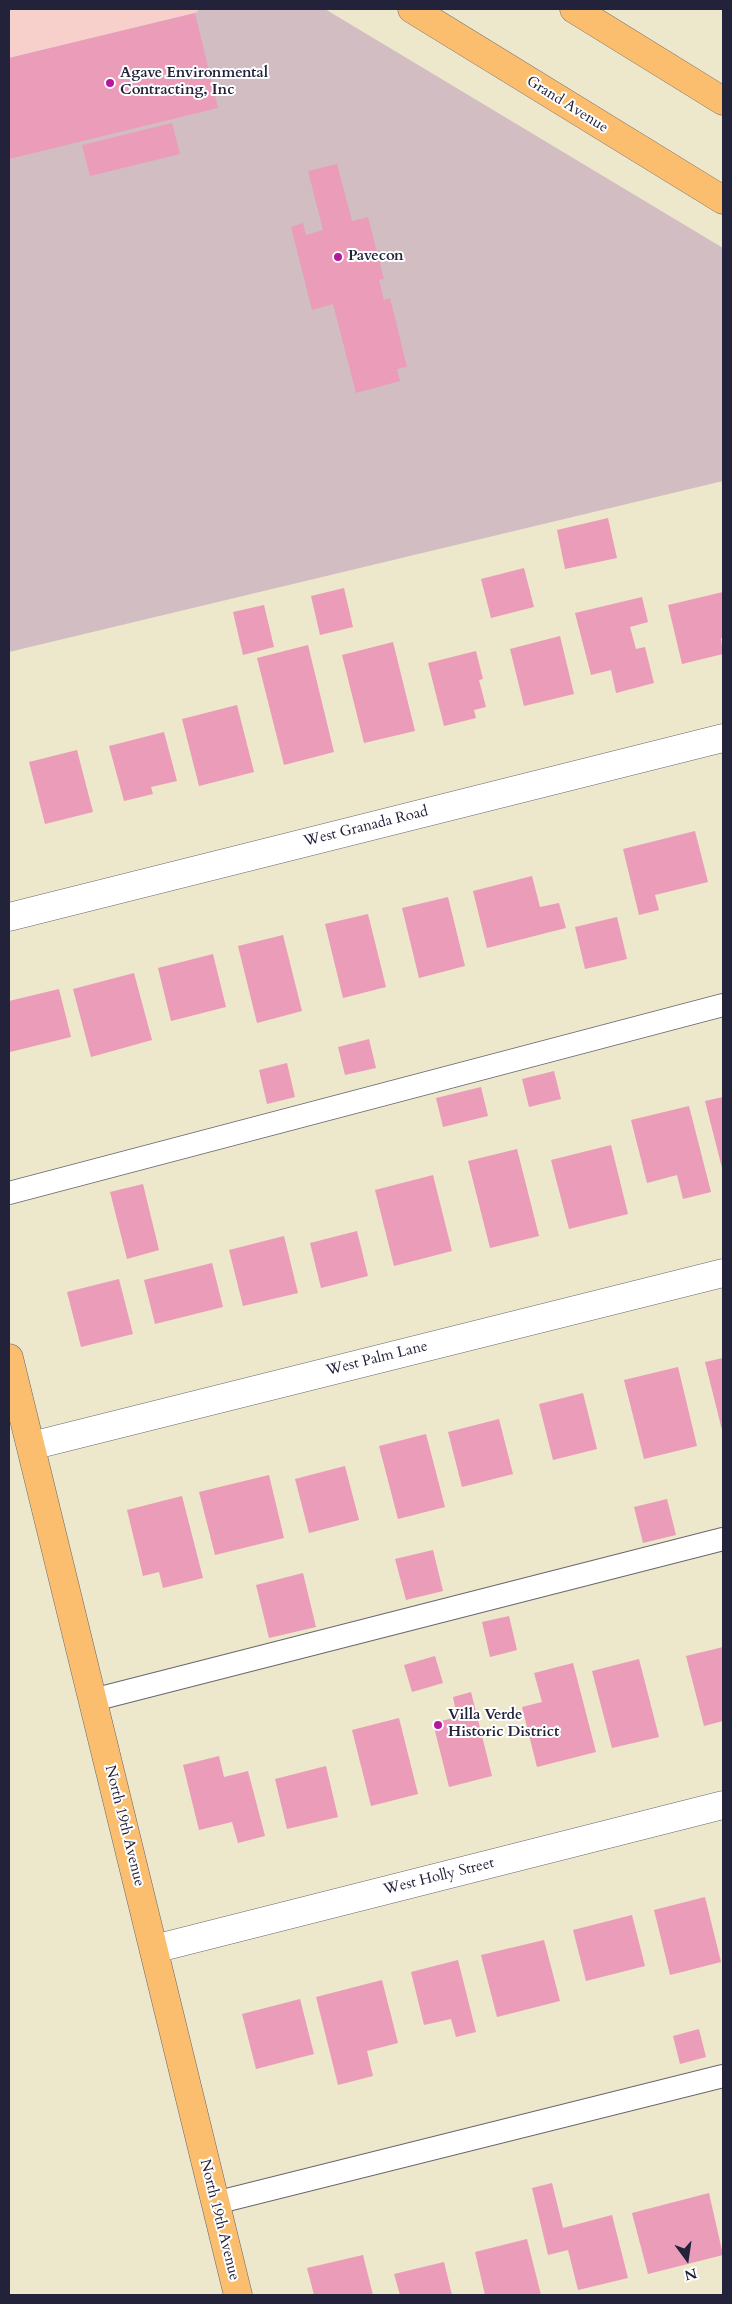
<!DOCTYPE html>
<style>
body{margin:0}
#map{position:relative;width:732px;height:2304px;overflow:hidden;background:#ede7cc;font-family:Cardo,serif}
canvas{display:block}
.frame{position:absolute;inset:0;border:10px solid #22223b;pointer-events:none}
.north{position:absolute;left:662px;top:2234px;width:50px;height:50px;-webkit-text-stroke:4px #fff;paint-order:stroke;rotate:166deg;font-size:14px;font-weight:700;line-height:20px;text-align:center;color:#22223b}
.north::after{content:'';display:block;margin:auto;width:18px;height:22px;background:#22223b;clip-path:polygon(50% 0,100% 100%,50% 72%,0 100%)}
</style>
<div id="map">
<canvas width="732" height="2304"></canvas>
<div class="frame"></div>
<div class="north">N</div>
</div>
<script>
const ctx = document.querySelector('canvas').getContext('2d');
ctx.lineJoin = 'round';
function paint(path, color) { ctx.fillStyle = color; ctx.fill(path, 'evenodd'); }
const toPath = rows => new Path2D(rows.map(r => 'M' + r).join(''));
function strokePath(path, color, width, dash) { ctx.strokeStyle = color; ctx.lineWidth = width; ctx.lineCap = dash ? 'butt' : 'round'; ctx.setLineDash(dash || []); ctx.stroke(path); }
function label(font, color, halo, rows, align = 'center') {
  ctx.font = font + ' Cardo,serif'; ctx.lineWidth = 4; ctx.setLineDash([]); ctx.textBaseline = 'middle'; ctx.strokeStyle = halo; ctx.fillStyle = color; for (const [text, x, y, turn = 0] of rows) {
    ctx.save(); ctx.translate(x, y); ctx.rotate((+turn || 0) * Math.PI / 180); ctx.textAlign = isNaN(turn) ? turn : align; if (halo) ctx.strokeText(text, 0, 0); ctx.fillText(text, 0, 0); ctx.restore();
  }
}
paint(toPath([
 [9,9,200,9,195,13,9,58]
]), '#f7d0cb');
paint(toPath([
 [200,9,325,9,723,248,723,481,9,652,9,58,195,13]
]), '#d2bec2');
paint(toPath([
 [195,13,218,108,9,159,9,58],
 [172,123,180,154,90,176,82,145],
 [337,164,352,221,368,217,384,279,379,280,384,300,390,298,407,367,397,369,400,381,356,393,333,304,312,310,291,227,303,223,306,235,323,230,308,171],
 [608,518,617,558,565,569,557,530],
 [524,568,534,607,491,618,481,579],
 [344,588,353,627,320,635,311,596],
 [723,592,723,638,721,638,723,654,682,664,668,605],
 [642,597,648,622,630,627,636,649,645,647,654,683,616,693,611,670,591,675,575,613],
 [264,605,274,647,243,655,233,612],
 [560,636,574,694,524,706,510,649],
 [393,642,415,731,364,743,342,655],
 [308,645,334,752,284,765,257,658],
 [476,651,483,679,479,680,486,707,474,710,476,718,444,726,428,663],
 [237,705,254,772,199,786,182,719],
 [164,732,177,781,151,787,153,794,124,801,109,746],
 [77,750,93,812,45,824,29,762],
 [695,831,708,882,655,895,659,910,639,915,623,849],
 [532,876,540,907,559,903,566,928,487,948,473,891],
 [448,897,465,966,419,978,402,908],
 [368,914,386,987,343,998,325,924],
 [617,917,627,959,585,969,575,927],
 [283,935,302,1011,257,1023,238,946],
 [213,954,226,1007,171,1021,158,968],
 [134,973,152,1040,91,1057,73,989],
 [59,989,71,1037,10,1052,9,1001],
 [369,1039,376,1068,345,1075,338,1047],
 [287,1063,295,1097,267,1104,259,1070],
 [554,1071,561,1099,529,1107,522,1079],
 [481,1087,488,1116,443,1127,436,1098],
 [723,1097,723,1172,705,1101],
 [689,1106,711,1192,683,1199,677,1175,647,1183,631,1120],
 [611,1145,628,1214,569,1229,551,1160],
 [517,1149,539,1236,490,1248,468,1161],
 [433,1175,452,1251,394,1266,375,1190],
 [143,1184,159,1250,127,1259,110,1192],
 [357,1231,368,1276,321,1288,310,1243],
 [284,1236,298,1293,243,1306,229,1250],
 [212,1263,223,1307,155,1324,144,1280],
 [119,1279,133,1334,81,1347,67,1292],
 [723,1358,723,1434,705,1362],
 [678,1367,697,1446,644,1459,624,1380],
 [583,1393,597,1449,553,1460,539,1404],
 [499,1419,513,1474,462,1487,448,1432],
 [426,1434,445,1507,398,1519,379,1446],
 [345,1466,359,1520,309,1533,295,1479],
 [269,1475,284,1538,215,1555,199,1492],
 [182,1496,203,1578,163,1588,159,1572,143,1576,127,1510],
 [667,1499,676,1535,643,1543,634,1507],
 [433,1550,443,1591,406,1600,395,1559],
 [303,1573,316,1627,269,1638,256,1585],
 [509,1616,517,1650,490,1657,482,1622],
 [723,1647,723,1721,704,1726,686,1656],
 [435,1656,443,1683,412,1692,404,1665],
 [639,1659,659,1737,612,1748,592,1671],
 [573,1663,596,1752,537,1767,522,1707,542,1702,534,1673],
 [471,1692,492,1776,449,1787,433,1723,457,1717,453,1697],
 [399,1718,418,1794,371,1806,352,1730],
 [219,1756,224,1777,248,1771,265,1836,238,1843,232,1822,199,1830,183,1765],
 [326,1766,338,1817,287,1829,275,1779],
 [705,1897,721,1962,670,1975,654,1910],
 [632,1915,645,1966,586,1981,573,1930],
 [544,1940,560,2001,497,2017,481,1955],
 [458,1960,476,2032,456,2037,451,2019,424,2025,411,1972],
 [382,1980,398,2043,367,2051,373,2076,338,2085,316,1997],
 [300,1999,314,2054,256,2069,242,2014],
 [699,2029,706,2057,680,2064,673,2036],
 [552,2183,563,2228,612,2215,628,2278,578,2290,568,2250,548,2255,532,2188],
 [709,2193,723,2255,648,2274,632,2213],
 [527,2239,541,2295,485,2295,475,2252],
 [363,2255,373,2295,314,2295,307,2268],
 [444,2262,452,2295,400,2295,394,2274]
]), '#ea9cb8');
const service = toPath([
 [9,1193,723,1005],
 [93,1700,723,1539],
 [215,2203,723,2076]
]);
const minor = toPath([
 [9,917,723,738],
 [31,1446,723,1273],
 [154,1949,723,1805]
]);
const primary = toPath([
 [412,9,723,200],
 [574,9,723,101],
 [9,1358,238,2295]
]);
strokePath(service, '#69676e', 24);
strokePath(minor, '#69676e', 29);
strokePath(primary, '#69676e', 29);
strokePath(service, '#fff', 22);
strokePath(minor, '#fff', 28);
strokePath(primary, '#fbbe6e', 28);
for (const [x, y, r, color] of [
 [110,83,5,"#b5179e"],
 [338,257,5,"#b5179e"],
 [438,1725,5,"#b5179e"]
]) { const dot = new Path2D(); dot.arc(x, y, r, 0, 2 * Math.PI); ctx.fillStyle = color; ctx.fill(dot); strokePath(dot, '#fff', 2); }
label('bold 15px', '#22223b', '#fff', [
 ["Agave Environmental",120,74],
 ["Contracting, Inc",120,91],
 ["Pavecon",348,257],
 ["Villa Verde",448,1716],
 ["Historic District",448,1733]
], 'left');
label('15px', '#22223b', '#fff', [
 ["Grand Avenue",567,105,32],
 ["West Granada Road",366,827,-14],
 ["West Palm Lane",377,1359,-14],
 ["North 19th Avenue",124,1826,76],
 ["West Holly Street",439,1877,-14],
 ["North 19th Avenue",219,2220,76]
]);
</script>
